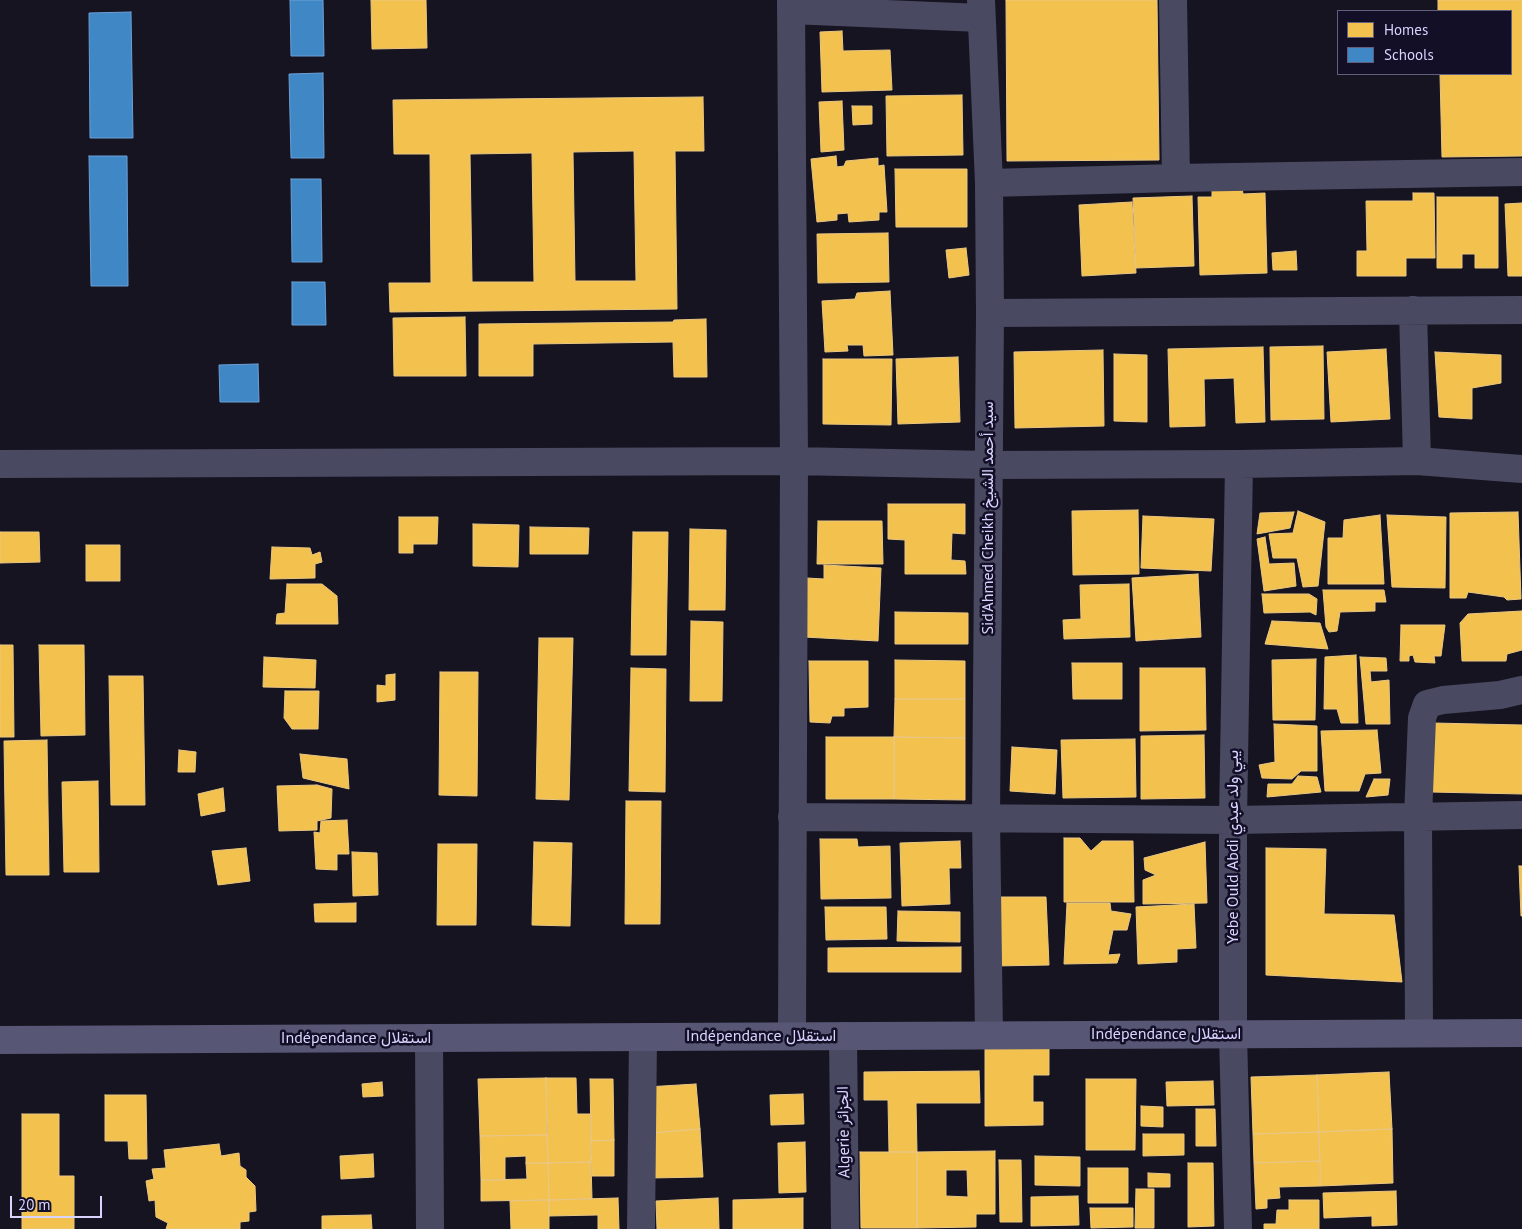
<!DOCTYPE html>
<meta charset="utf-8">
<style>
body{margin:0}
#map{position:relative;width:1522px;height:1229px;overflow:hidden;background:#161421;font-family:"PT Sans",sans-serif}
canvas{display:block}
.legend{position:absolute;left:1337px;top:10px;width:175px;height:65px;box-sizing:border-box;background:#130f26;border:1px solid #625e7d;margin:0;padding:6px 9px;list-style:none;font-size:15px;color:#d9d4ff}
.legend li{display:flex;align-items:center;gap:10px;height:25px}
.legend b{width:25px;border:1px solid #625e7d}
.scale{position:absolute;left:10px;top:1196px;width:92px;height:22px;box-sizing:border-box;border:2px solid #d9d4ff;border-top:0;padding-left:6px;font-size:15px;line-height:18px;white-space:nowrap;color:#d9d4ff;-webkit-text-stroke:4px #130f26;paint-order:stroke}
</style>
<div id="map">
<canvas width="1522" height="1229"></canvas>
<ul class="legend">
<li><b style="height:14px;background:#f2c14e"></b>Homes</li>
<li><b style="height:14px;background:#3f88c5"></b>Schools</li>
</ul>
<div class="scale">20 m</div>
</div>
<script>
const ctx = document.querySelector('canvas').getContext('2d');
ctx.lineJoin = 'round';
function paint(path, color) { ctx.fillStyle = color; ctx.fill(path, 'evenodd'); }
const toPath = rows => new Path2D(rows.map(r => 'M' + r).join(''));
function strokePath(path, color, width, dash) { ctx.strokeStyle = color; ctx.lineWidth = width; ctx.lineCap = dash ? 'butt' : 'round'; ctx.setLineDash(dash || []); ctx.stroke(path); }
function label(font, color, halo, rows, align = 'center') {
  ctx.font = font + ' "PT Sans",Vazirmatn,sans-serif'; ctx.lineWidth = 5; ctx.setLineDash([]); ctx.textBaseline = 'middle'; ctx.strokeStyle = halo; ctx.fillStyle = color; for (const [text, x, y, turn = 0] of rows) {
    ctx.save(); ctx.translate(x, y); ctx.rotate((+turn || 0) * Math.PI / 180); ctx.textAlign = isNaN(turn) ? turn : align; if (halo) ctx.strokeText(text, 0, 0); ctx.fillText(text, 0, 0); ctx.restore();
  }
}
const homes = toPath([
 [371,0,426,0,427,48,372,49,371,0],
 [1006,0,1157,0,1159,160,1007,161,1006,0],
 [1438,0,1522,0,1522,156,1442,157,1440,74,1511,74,1511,11,1438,11,1438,0],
 [842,31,843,51,890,50,892,90,822,92,820,32,842,31],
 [962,95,963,155,887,156,886,96,962,95],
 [703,97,704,151,675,151,677,309,390,312,389,283,431,283,430,154,394,154,393,100,703,97],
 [634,151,636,281,575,281,573,152,634,151],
 [532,153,534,282,472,282,470,154,532,153],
 [842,101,844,150,821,152,819,102,842,101],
 [852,106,872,106,872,124,853,125,852,106],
 [836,156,837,167,844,166,846,161,878,158,878,166,884,165,887,212,879,212,879,220,849,222,848,213,837,214,837,220,817,222,811,159,836,156],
 [895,169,967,169,967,227,896,227,895,169],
 [1242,187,1243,194,1265,193,1267,273,1200,275,1198,197,1212,197,1212,188,1242,187],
 [1413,193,1434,193,1435,258,1406,258,1406,276,1357,276,1357,251,1367,251,1366,201,1413,201,1413,193],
 [1192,196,1194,266,1136,268,1133,198,1192,196],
 [1437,197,1498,197,1498,268,1475,268,1475,254,1462,254,1462,268,1437,268,1437,197],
 [1132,202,1136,273,1082,276,1079,205,1132,202],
 [1522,203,1522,276,1508,276,1505,204,1522,203],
 [888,233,889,282,818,283,817,234,888,233],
 [966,248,969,275,949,278,946,250,966,248],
 [1296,251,1297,270,1273,270,1272,253,1296,251],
 [890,291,893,355,864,356,863,345,847,345,848,351,825,352,822,301,855,299,857,293,890,291],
 [465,317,466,376,394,376,393,318,465,317],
 [706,319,707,377,674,377,673,342,533,344,533,376,479,376,479,324,673,322,674,320,706,319],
 [1323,346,1324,419,1271,420,1270,347,1323,346],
 [1263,347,1265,422,1236,423,1234,378,1204,379,1205,426,1170,427,1168,349,1263,347],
 [1386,349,1390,419,1331,422,1327,352,1386,349],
 [1103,350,1104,426,1015,428,1014,352,1103,350],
 [1435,352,1501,355,1501,383,1472,388,1472,419,1439,417,1435,352],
 [1114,354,1147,355,1147,422,1114,421,1114,354],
 [958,357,960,422,898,424,896,359,958,357],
 [823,359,892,359,891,425,823,424,823,359],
 [888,504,965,504,965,534,952,533,951,560,965,561,966,574,905,574,905,540,888,539,888,504],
 [1138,510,1139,574,1073,575,1072,511,1138,510],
 [1298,511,1325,522,1318,586,1303,587,1297,558,1273,558,1269,534,1293,533,1298,511],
 [1294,512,1290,528,1257,534,1260,513,1294,512],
 [1518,512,1521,599,1507,600,1504,597,1468,592,1466,598,1450,598,1450,513,1518,512],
 [1380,515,1384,584,1328,584,1328,538,1343,538,1344,520,1380,515],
 [1387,515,1446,517,1445,588,1392,587,1387,515],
 [1143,516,1214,519,1211,571,1141,568,1143,516],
 [399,517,438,517,437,544,413,544,413,553,399,553,399,517],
 [818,521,882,521,883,564,817,564,818,521],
 [473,524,519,525,518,567,473,566,473,524],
 [530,527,589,528,588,554,530,554,530,527],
 [690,529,726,530,725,610,689,610,690,529],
 [0,532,39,532,40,562,0,563,0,532],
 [633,532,668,532,666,655,631,655,633,532],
 [1265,537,1269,564,1294,563,1296,586,1264,591,1257,539,1265,537],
 [86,545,120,545,120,581,86,581,86,545],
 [272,547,310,548,312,555,320,552,322,562,315,564,315,578,270,579,272,547],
 [824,565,881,568,878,641,804,637,807,578,824,579,824,565],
 [1198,574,1201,637,1136,641,1132,578,1198,574],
 [287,584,322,584,337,596,338,624,276,624,277,614,285,613,287,584],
 [1129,584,1130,637,1064,639,1063,620,1081,619,1080,585,1129,584],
 [1323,590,1384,590,1386,602,1375,602,1375,611,1340,612,1337,631,1329,632,1326,627,1323,590],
 [1262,594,1309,594,1317,599,1316,615,1310,612,1264,613,1262,594],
 [1522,611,1522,650,1507,654,1506,661,1462,661,1460,623,1468,614,1522,611],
 [895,612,968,613,968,644,895,644,895,612],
 [691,621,723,622,722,701,690,701,691,621],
 [1272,621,1320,623,1328,649,1265,644,1272,621],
 [1401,625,1445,625,1441,656,1434,656,1435,663,1415,662,1413,655,1409,656,1409,661,1400,661,1401,625],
 [539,638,573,638,569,800,536,799,539,638],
 [0,645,13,645,14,737,0,737,0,645],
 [39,645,84,645,85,735,41,736,39,645],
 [1356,655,1358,723,1341,723,1337,709,1324,709,1325,657,1356,655],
 [264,657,316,660,315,688,263,687,264,657],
 [1360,657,1386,658,1387,671,1370,671,1371,682,1389,680,1390,724,1366,724,1360,657],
 [1316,659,1315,720,1273,720,1272,660,1316,659],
 [895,660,965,661,965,699,895,699,895,660],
 [809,661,868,661,868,707,844,708,844,716,832,716,830,723,810,722,809,661],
 [1072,663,1122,663,1122,699,1073,699,1072,663],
 [631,668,666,669,665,792,629,791,631,668],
 [1140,668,1205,668,1206,730,1140,731,1140,668],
 [440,672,478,672,477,796,439,795,440,672],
 [395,674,395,700,377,702,377,685,386,686,386,675,395,674],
 [109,676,143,676,145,805,111,805,109,676],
 [285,691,319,691,318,729,292,729,284,718,285,691],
 [895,699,965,699,965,738,894,737,895,699],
 [1433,723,1522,725,1522,794,1431,792,1433,723],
 [1274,724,1317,726,1317,771,1301,771,1292,779,1262,778,1259,765,1275,762,1274,724],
 [1377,730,1381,773,1365,774,1359,791,1325,791,1321,731,1377,730],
 [1204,735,1205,798,1141,799,1141,736,1204,735],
 [826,737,894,737,894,799,826,799,826,737],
 [894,737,965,738,965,800,894,799,894,737],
 [1135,739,1136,797,1063,798,1061,740,1135,739],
 [47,740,49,875,6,875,4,741,47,740],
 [1012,747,1057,750,1055,794,1010,791,1012,747],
 [179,750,196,752,195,772,178,772,179,750],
 [300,754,347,759,349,789,303,778,300,754],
 [1298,776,1317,777,1321,792,1267,797,1268,784,1292,784,1298,776],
 [1374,779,1390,779,1388,795,1366,797,1374,779],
 [98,781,99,872,64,872,62,782,98,781],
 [317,785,332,789,331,818,317,821,317,830,279,831,277,786,317,785],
 [223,788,225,811,201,816,198,794,223,788],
 [626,801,661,801,660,924,625,924,626,801],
 [347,820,349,854,337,854,337,870,316,869,314,832,320,833,321,821,347,820],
 [1064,838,1080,838,1091,851,1102,841,1133,841,1134,902,1064,902,1064,838],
 [820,839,857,839,858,847,890,846,891,898,821,899,820,839],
 [960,841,961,868,949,868,950,904,902,906,900,843,960,841],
 [534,842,572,843,570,926,532,925,534,842],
 [1205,842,1207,903,1143,904,1143,880,1156,875,1145,870,1144,858,1205,842],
 [438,844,477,844,476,925,437,925,438,844],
 [246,848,250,881,218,885,212,851,246,848],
 [1266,848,1326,849,1324,914,1394,915,1402,982,1266,975,1266,848],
 [352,852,377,853,378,895,353,896,352,852],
 [1519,866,1522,866,1522,916,1521,916,1519,866],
 [993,897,1046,897,1049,965,994,966,993,897],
 [356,903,356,922,315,922,314,904,356,903],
 [1067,903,1110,903,1111,911,1131,914,1127,930,1113,930,1108,955,1120,954,1117,963,1064,964,1067,903],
 [1194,904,1196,948,1177,949,1177,962,1138,964,1136,907,1194,904],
 [825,907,886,907,887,939,826,940,825,907],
 [898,911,960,912,960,942,897,941,898,911],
 [961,947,961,972,828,972,828,948,961,947],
 [1049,1048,1049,1075,1033,1075,1033,1102,1043,1102,1043,1125,985,1126,985,1049,1049,1048],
 [979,1071,980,1103,916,1103,917,1152,889,1152,888,1100,864,1100,864,1072,979,1071],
 [1389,1072,1392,1129,1319,1132,1317,1075,1389,1072],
 [1317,1075,1319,1132,1253,1134,1251,1077,1317,1075],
 [546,1078,576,1078,577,1114,591,1114,591,1162,548,1163,546,1078],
 [546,1078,547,1135,480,1136,478,1079,546,1078],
 [590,1079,613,1079,614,1140,591,1141,590,1079],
 [1086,1079,1136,1079,1135,1150,1086,1150,1086,1079],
 [1213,1081,1214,1105,1167,1106,1166,1082,1213,1081],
 [382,1082,383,1096,363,1097,362,1084,382,1082],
 [696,1084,700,1129,650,1133,646,1087,696,1084],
 [803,1094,804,1124,771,1125,770,1095,803,1094],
 [105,1095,146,1095,147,1159,129,1159,128,1141,105,1141,105,1095],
 [1141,1106,1163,1107,1163,1127,1141,1126,1141,1106],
 [1196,1109,1215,1109,1216,1146,1196,1146,1196,1109],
 [22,1114,59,1114,59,1176,74,1176,74,1229,22,1229,22,1114],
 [700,1129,703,1177,651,1178,650,1133,700,1129],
 [1392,1129,1393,1183,1320,1186,1319,1132,1392,1129],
 [1319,1132,1320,1161,1254,1163,1253,1134,1319,1132],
 [1143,1134,1184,1134,1184,1155,1143,1156,1143,1134],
 [547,1135,548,1163,526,1163,526,1156,505,1157,505,1180,481,1180,480,1136,547,1135],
 [614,1140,614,1176,592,1176,591,1141,614,1140],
 [805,1142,806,1192,779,1193,778,1143,805,1142],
 [219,1144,221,1156,239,1153,240,1166,246,1170,246,1177,255,1186,256,1211,249,1212,249,1221,240,1222,240,1229,166,1229,168,1223,156,1217,155,1200,149,1201,146,1181,154,1179,152,1169,166,1168,164,1150,219,1144],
 [995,1151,995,1214,976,1214,976,1227,917,1228,917,1152,995,1151],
 [946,1170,967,1170,968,1197,946,1196,946,1170],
 [860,1152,917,1152,917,1228,861,1228,860,1152],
 [373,1154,374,1177,341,1179,340,1156,373,1154],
 [1035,1156,1080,1157,1080,1186,1035,1185,1035,1156],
 [999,1160,1021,1160,1022,1222,1000,1222,999,1160],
 [1320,1161,1320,1186,1279,1187,1280,1198,1267,1199,1267,1208,1256,1209,1254,1163,1320,1161],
 [591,1162,592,1199,549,1200,548,1163,591,1162],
 [526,1163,548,1163,549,1200,481,1201,481,1180,527,1179,526,1163],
 [1188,1163,1213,1163,1214,1226,1188,1227,1188,1163],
 [1088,1168,1128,1168,1128,1203,1088,1203,1088,1168],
 [1148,1173,1170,1174,1170,1187,1148,1187,1148,1173],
 [1136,1189,1154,1189,1154,1228,1135,1228,1136,1189],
 [1396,1191,1397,1225,1372,1226,1372,1216,1324,1218,1323,1193,1396,1191],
 [1078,1196,1079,1225,1031,1226,1031,1197,1078,1196],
 [618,1198,619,1229,598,1229,598,1215,549,1216,549,1200,618,1198],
 [718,1198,719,1229,657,1229,656,1201,718,1198],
 [803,1198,803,1229,733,1229,733,1200,803,1198],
 [549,1200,549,1229,511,1229,510,1201,549,1200],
 [1289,1200,1319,1200,1319,1229,1264,1229,1264,1224,1276,1224,1277,1210,1289,1210,1289,1200],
 [1090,1208,1133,1208,1133,1227,1091,1228,1090,1208],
 [371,1215,372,1229,322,1229,322,1216,371,1215]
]);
paint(homes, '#f2c14e');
strokePath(homes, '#eac783', 1);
const schools = toPath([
 [290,0,323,0,324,56,291,56,290,0],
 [131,12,133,138,90,138,89,13,131,12],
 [323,73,324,158,291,158,289,74,323,73],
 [89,156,127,156,128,286,91,286,89,156],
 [291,179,321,179,322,262,292,262,291,179],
 [292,282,325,282,326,325,292,325,292,282],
 [258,364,259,402,220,402,219,365,258,364]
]);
paint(schools, '#3f88c5');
strokePath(schools, '#6d9fd6', 1);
strokePath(toPath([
 [791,0,794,461,792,1036],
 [981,0,989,183,990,313,986,818,989,1035],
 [1173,0,1176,178],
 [791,10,981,18],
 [989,183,1176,178,1522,172],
 [1413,310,1417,461],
 [990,313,1522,310],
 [0,464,794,461,989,465,1239,464,1417,461,1522,469],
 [792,817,1233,820,1522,815],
 [1419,1033,1418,817,1422,718,1427,704,1443,700,1500,695,1522,690],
 [843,1036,845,1229],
 [429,1038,430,1229],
 [641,1229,643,1037],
 [1238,1229,1233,1034,1233,820,1239,464]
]), '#4a4962', 28);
strokePath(toPath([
 [0,1040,1522,1033]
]), '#575674', 28);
label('16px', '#d9d4ff', '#130f26', [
 ["Sid'Ahmed Cheikh سيد أحمد الشيخ",988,518,-90],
 ["Yebe Ould Abdi يبي ولد عبدي",1233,847,-90],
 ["Indépendance استقلال",1166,1034],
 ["Indépendance استقلال",761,1036],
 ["Indépendance استقلال",356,1038],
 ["Algerie الجزائر",844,1132,-91]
]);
</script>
